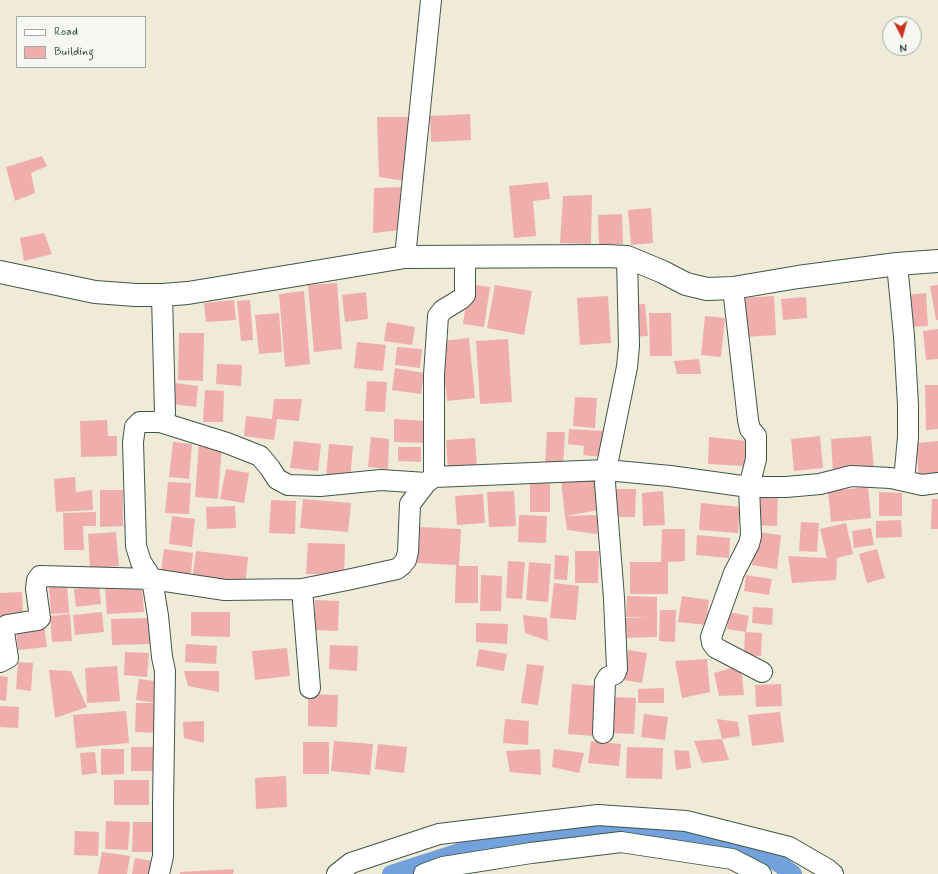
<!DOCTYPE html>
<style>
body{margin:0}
#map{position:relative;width:938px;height:874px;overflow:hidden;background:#f0ebd7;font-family:Mynerve,sans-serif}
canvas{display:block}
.legend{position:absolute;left:16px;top:16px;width:130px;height:52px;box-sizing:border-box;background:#f6f6f2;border:1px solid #a0aca6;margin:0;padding:5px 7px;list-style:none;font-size:12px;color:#1f3d34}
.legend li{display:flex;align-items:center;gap:8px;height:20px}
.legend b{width:20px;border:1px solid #a0aca6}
.north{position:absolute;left:882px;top:16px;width:40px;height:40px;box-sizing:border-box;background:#f6f6f2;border:1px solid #a0aca6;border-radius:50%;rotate:174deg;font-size:11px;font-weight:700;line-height:16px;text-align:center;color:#1f3d34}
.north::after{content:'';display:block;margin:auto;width:14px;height:18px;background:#c8321e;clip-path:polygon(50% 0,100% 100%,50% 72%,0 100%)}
</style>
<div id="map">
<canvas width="938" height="874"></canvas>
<ul class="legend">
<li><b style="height:5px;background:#fff"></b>Road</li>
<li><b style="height:11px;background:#efadac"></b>Building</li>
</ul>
<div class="north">N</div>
</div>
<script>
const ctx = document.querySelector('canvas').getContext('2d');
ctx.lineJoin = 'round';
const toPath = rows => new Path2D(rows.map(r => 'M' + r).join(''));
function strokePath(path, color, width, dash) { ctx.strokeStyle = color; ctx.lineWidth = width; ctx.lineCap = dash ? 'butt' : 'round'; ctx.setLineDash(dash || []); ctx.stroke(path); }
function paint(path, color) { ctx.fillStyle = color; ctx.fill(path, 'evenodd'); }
strokePath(toPath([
 [391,874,509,836,649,831,766,854,793,874]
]), '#72a1dc', 18);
paint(toPath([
 [470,114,471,140,431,142,430,116],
 [377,117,412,117,405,181,379,177],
 [42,156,47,166,31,173,35,193,15,201,6,167],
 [548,182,550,199,533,201,536,236,514,238,509,186],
 [403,187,401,230,373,233,374,188],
 [592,195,591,244,560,243,563,196],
 [651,208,653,243,631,245,628,210],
 [622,214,623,244,599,245,598,215],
 [44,233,52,254,24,261,20,238],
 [337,283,342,349,314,352,308,285],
 [469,284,490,287,484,327,463,324],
 [495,285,532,291,524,335,487,328],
 [938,285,938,320,936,320,930,286],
 [304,291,310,364,285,367,279,294],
 [366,292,368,319,345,322,342,295],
 [926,293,928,326,909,327,906,295],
 [608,296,611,343,580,345,577,298],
 [774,296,776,335,745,337,743,298],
 [806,297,807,318,783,320,781,299],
 [234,300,236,320,206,322,204,303],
 [250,300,253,340,241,341,237,301],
 [645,304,648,336,633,337,630,305],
 [279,313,282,352,259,354,255,315],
 [649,313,671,313,672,356,650,356],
 [705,316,725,318,721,357,701,355],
 [387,322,415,327,412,345,384,341],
 [938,329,938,359,926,360,923,331],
 [179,333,204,333,203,381,178,380],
 [469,338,475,398,447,401,441,341],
 [508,339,512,402,480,404,476,341],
 [357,342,386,345,383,371,354,368],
 [397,347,422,349,420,368,395,365],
 [699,359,701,374,677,374,674,361],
 [217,364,242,365,241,386,216,384],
 [395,368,424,373,421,394,392,390],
 [367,381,387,382,385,412,365,411],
 [174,383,198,386,196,407,172,404],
 [925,385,938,385,938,429,926,430],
 [205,390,224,391,223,422,203,422],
 [575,397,597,398,595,428,573,426],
 [274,399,302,399,299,421,277,419,274,440,244,436,246,416,272,419],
 [394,419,427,421,427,443,394,442],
 [107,420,108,436,117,436,117,456,81,457,80,421],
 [569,429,603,431,601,457,583,455,584,446,568,444],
 [547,432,565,432,563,466,545,465],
 [820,436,823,468,794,471,791,439],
 [871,436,874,469,833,472,831,439],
 [371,437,389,439,388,469,368,467],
 [709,437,747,441,744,466,708,464],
 [475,438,477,470,448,472,446,440],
 [294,441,321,444,318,471,290,468],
 [938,441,938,479,919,480,916,443],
 [173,442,192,444,189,479,169,477],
 [199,442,222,444,218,499,195,497],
 [329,444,353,446,350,480,326,478],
 [398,447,421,447,421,462,398,461],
 [226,469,249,473,244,503,220,499],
 [75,477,76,492,92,490,93,510,56,512,54,479],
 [530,478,550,478,550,512,530,512],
 [561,480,598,480,599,510,565,516,599,515,597,534,567,530,565,516],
 [168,482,191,483,189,514,165,513],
 [868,487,871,518,831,522,828,491],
 [613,489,636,489,635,517,613,517],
 [100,490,123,490,123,526,100,527],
 [755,490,778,491,777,526,753,525],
 [514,491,516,526,489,527,487,492],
 [663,491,665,525,643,526,642,493],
 [879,492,902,493,902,516,879,516],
 [483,494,485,523,457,525,455,496],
 [303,499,351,503,348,532,300,528],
 [932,499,938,499,938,529,931,529],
 [271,500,296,501,295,534,269,533],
 [701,503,740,507,738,533,699,530],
 [235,506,236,528,207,529,206,507],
 [96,512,96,526,83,526,84,550,64,550,63,513],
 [519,515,547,516,546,543,518,542],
 [172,516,195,519,192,547,169,544],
 [901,520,902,537,876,538,876,521],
 [801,522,819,523,817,552,799,551],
 [846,523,853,554,837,558,836,580,792,583,788,556,827,558,820,529],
 [419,527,461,529,459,566,478,566,478,603,455,603,456,565,417,563],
 [871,528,874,545,854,548,852,531],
 [662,529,685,529,685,561,668,562,668,594,630,594,630,562,661,562],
 [116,532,119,566,90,568,88,534],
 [757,532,781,535,777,569,752,565],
 [697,535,730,538,729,558,696,555],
 [308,543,345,544,344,575,306,574],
 [164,549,193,553,190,582,160,578],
 [877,549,885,578,867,583,859,554],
 [196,551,248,557,245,587,192,581],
 [575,551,599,551,598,583,575,583],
 [555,555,569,556,567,580,554,579],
 [508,561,525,562,522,599,506,598],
 [529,562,551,564,548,602,526,600],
 [481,575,502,576,501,611,480,611],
 [746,575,772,579,769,595,744,591],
 [554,583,579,586,576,620,550,618],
 [67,585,69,613,51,614,49,587],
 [99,586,101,604,76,607,74,589],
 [142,586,144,612,107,614,105,588],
 [22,592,23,614,0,616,0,593],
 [627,596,657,597,657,637,620,638,619,618,648,618,626,617],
 [682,596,709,600,706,625,678,622],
 [315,600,339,601,338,631,314,630],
 [753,607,773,608,772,625,752,623],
 [660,610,676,610,675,642,659,641],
 [102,612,104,632,75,635,73,615],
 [191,612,230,612,230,637,191,636],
 [729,612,749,616,746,632,727,629],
 [70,614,72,641,52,642,50,616],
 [523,615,547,618,548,641,525,633],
 [149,618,150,644,112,645,111,619],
 [476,623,508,624,507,644,476,642],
 [44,625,47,647,18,650,16,628],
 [745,632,762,633,761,656,744,655],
 [186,644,217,646,216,664,185,662],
 [330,645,358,646,357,671,329,669],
 [287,648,290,676,255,680,252,651],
 [479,649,507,654,504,671,476,666],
 [628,650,647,653,642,683,623,680],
 [125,652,149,653,147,677,124,675],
 [707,659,710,692,682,698,675,661],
 [18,662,33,663,31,691,16,689],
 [527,664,544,666,538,705,521,703],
 [741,665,744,695,719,696,714,673],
 [117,666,120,701,87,703,85,668],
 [49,670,71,671,87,707,55,718],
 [184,671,219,671,219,692,188,686],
 [0,676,8,677,6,701,0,700],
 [139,679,162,682,159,733,135,732,136,703,158,703,136,700],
 [572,684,597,686,593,736,568,734],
 [781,684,782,706,756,707,755,685],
 [664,688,664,703,638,703,638,689],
 [308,694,338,695,337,727,308,726],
 [612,697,636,698,634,734,610,733],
 [0,706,19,707,18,728,0,727],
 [126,711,129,743,76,748,73,715],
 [780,712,784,742,752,746,748,715],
 [644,714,668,717,665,740,641,737],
 [505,719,529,721,528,745,503,743],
 [717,719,738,722,740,736,722,739],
 [204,721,204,743,184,738,183,722],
 [722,739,729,760,702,763,694,741],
 [334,741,373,744,370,775,331,771],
 [591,741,621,744,619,766,588,763],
 [303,742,329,742,329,774,303,774],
 [378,744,407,747,404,773,375,769],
 [131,747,156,747,156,771,131,771],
 [627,747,663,748,662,779,626,778],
 [101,749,124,749,124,774,101,775],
 [540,749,541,775,510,772,506,751],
 [554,749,584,753,579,773,552,767],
 [674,750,689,751,691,768,676,770],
 [95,752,97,773,82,775,80,753],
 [286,776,287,807,256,809,255,778],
 [114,780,149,780,149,805,114,805],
 [106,821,130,822,128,850,105,849],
 [133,822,157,822,157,852,132,852],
 [75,831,99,832,98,856,74,855],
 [102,852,130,856,127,874,98,874],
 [135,858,153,861,151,874,132,874],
 [234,869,233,874,180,874,180,872]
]), '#efadac');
const minor = toPath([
 [405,257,431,0],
 [897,264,904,336,908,405,908,437,904,481],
 [733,288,748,420,750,429,756,436,756,459,749,487,751,536,749,544,734,573,711,637,712,643,716,648,762,672],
 [160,422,227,443,260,456,270,468,277,479,288,485,320,486,381,480,426,483],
 [434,477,434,375,438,316,443,310,461,299,465,295,465,256],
 [302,589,310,688],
 [0,662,8,658,4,632,7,625,38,620,40,618,36,589,37,580,40,576,152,579,225,590,302,589,347,580,397,569,402,565,406,560,408,552,410,504,426,483,434,477,606,470,670,476,749,487,786,487,820,484,851,476,891,478,922,485,938,483],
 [603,733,605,682,608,677,615,674,617,669,614,598,605,483,606,470,627,367,629,346,627,257],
 [159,874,163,856,163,805,165,671,162,657,158,616,152,579,141,562,136,546,133,442,135,427,140,422,160,422,165,413,162,295],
 [337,874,351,863,439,834,598,815,686,821,789,847,827,869,833,874],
 [424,874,443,867,531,853,621,842,732,859,761,874]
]);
const tertiary = toPath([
 [0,272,95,292,136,295,162,295,188,293,405,257,607,256,627,257,663,272,686,284,707,289,733,288,798,277,897,264,938,261]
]);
strokePath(minor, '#3e574c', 22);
strokePath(tertiary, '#3e574c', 24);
strokePath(minor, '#fff', 20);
strokePath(tertiary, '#fff', 22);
</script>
